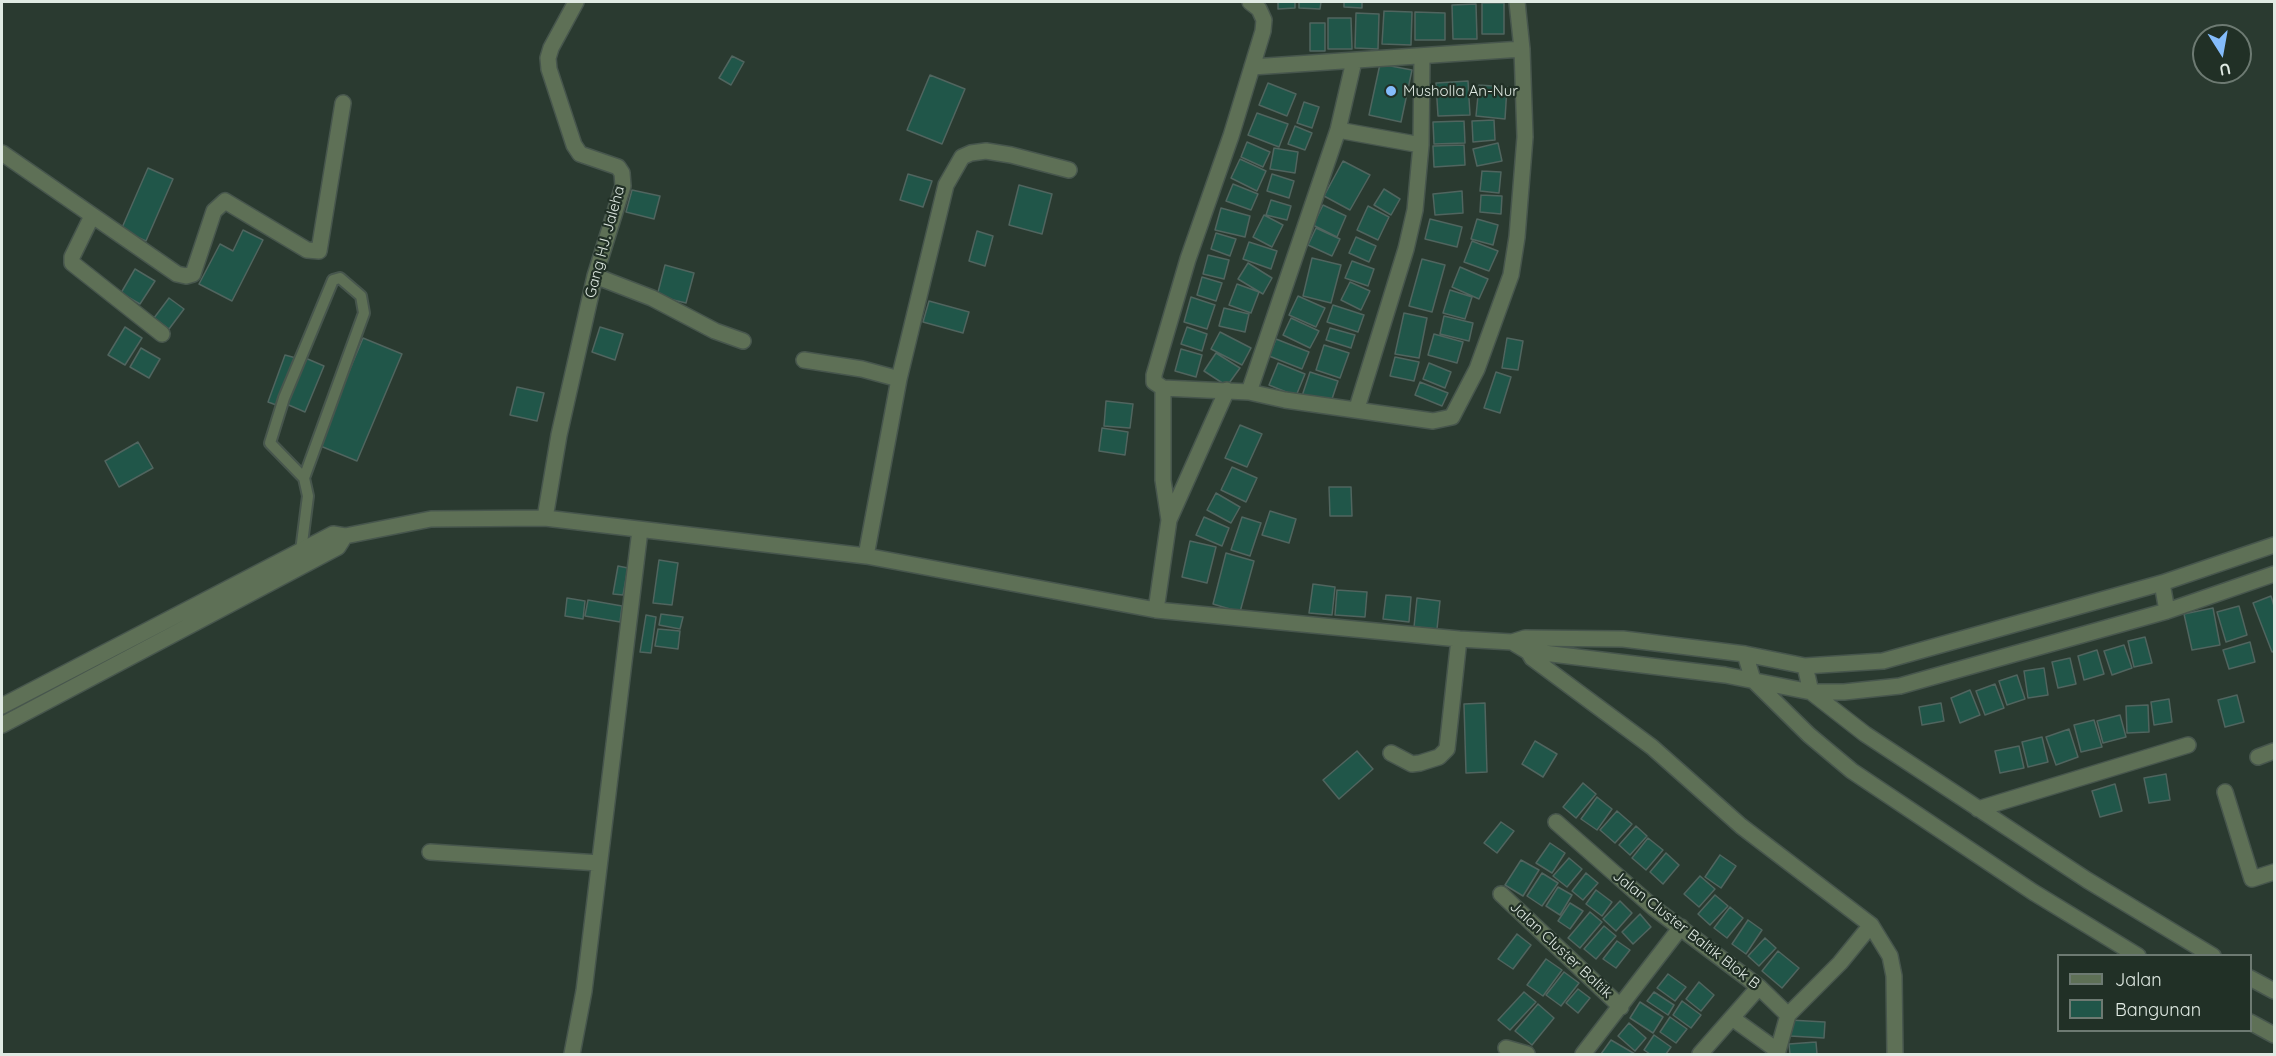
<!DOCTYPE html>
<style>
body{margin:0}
#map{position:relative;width:2276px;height:1056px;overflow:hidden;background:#2a3a30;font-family:Quicksand,sans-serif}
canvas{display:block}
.frame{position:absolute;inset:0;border:3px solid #e0eae3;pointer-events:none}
.legend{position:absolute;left:2057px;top:954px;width:195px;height:78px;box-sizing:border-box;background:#213026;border:2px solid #6d7a72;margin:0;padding:8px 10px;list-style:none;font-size:18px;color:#e0eae3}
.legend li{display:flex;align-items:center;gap:12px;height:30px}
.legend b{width:30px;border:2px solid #6d7a72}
.north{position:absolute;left:2192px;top:24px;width:60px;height:60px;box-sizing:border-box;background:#213026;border:2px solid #6d7a72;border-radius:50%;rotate:169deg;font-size:16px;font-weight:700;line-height:24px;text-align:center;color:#e0eae3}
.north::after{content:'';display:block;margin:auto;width:21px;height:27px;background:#84bcfb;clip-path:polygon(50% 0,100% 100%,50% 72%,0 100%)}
</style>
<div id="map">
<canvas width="2276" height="1056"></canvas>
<div class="frame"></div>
<ul class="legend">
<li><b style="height:8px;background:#5e7056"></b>Jalan</li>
<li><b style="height:16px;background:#205649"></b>Bangunan</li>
</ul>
<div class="north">U</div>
</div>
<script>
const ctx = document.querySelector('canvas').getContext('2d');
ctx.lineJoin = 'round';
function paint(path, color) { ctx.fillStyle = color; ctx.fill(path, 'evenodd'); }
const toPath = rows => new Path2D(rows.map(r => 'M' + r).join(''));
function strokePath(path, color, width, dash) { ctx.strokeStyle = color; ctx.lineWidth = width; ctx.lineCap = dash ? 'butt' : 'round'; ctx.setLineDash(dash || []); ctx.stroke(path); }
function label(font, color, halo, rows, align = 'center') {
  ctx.font = font + ' Quicksand,sans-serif'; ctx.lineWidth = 4.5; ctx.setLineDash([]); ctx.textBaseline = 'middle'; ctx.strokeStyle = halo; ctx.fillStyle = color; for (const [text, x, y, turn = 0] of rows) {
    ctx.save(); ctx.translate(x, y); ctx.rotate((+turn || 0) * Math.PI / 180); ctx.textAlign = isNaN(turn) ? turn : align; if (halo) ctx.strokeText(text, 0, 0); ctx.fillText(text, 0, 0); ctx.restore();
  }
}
const building = toPath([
 [1278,2,1295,2,1295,8,1278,9,1278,2],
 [1299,2,1321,2,1320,9,1299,8,1299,2],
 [1344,2,1362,2,1362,8,1344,7,1344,2],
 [1482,3,1504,3,1504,34,1482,34,1482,3],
 [1476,4,1477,39,1453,39,1452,5,1476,4],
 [1384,11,1412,12,1411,45,1382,44,1384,11],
 [1415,12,1445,13,1445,40,1415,40,1415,12],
 [1356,13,1379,14,1378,49,1355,48,1356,13],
 [1328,18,1351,18,1352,49,1328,49,1328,18],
 [1310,23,1325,23,1325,51,1310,51,1310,23],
 [732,56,744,62,731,85,719,78,732,56],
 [1380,64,1412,70,1401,122,1369,115,1380,64],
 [930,75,965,89,942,144,907,130,930,75],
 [1468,81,1470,115,1438,116,1436,83,1468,81],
 [1268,83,1296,94,1287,116,1259,105,1268,83],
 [1479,85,1507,87,1505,119,1476,116,1479,85],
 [1304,102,1319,107,1312,128,1297,123,1304,102],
 [1257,113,1288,124,1279,147,1248,135,1257,113],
 [1494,120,1495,140,1473,142,1472,121,1494,120],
 [1464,121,1465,143,1434,144,1433,122,1464,121],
 [1295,126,1312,133,1305,150,1288,144,1295,126],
 [1247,142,1270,152,1263,167,1241,157,1247,142],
 [1498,143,1502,161,1477,166,1473,149,1498,143],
 [1464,145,1465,165,1434,167,1433,146,1464,145],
 [1274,148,1298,152,1295,173,1270,169,1274,148],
 [1240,159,1266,171,1257,191,1231,178,1240,159],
 [1343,161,1370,175,1350,210,1324,196,1343,161],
 [148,168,173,179,146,241,121,230,148,168],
 [1482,171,1501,172,1499,193,1480,191,1482,171],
 [908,174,932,181,923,207,900,200,908,174],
 [1272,174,1294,181,1289,198,1267,191,1272,174],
 [1233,184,1258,194,1251,210,1226,201,1233,184],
 [1019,185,1052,194,1042,234,1009,225,1019,185],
 [1384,189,1400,199,1391,215,1374,205,1384,189],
 [632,190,660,196,654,219,626,212,632,190],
 [1462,191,1463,213,1435,215,1433,194,1462,191],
 [1481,195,1502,196,1501,214,1480,212,1481,195],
 [1271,200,1291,206,1287,220,1266,215,1271,200],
 [1323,205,1346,216,1337,237,1313,225,1323,205],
 [1368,206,1389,217,1378,240,1357,230,1368,206],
 [1221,208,1250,216,1245,237,1215,230,1221,208],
 [1264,215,1283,225,1272,247,1253,237,1264,215],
 [1430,219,1462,227,1457,247,1425,239,1430,219],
 [1477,219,1498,225,1493,245,1471,239,1477,219],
 [1316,228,1340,239,1332,256,1308,245,1316,228],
 [243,230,263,240,232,301,199,284,220,244,233,251,243,230],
 [977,231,993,236,985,266,969,261,977,231],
 [1216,233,1236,239,1230,256,1211,249,1216,233],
 [1356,237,1376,246,1369,262,1349,253,1356,237],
 [1472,241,1498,251,1489,271,1464,262,1472,241],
 [1249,242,1277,251,1271,269,1243,259,1249,242],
 [1208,255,1229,260,1224,279,1203,274,1208,255],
 [1312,258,1341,265,1331,303,1303,296,1312,258],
 [1422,259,1445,265,1432,312,1409,306,1422,259],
 [1352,261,1374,269,1368,286,1345,278,1352,261],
 [1248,263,1272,278,1263,294,1238,279,1248,263],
 [665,265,694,273,686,303,657,296,665,265],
 [1460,267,1488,279,1479,299,1452,287,1460,267],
 [135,269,155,281,140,304,121,293,135,269],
 [1202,277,1222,283,1216,301,1197,295,1202,277],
 [1350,282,1370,291,1361,310,1341,300,1350,282],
 [1237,284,1259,292,1251,313,1229,305,1237,284],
 [1450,290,1472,297,1465,319,1443,313,1450,290],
 [1298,296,1325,308,1316,327,1289,315,1298,296],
 [1191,297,1215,305,1207,329,1184,322,1191,297],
 [169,298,184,309,169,329,154,318,169,298],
 [929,301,969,312,963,333,923,322,929,301],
 [1333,305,1364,315,1358,332,1327,322,1333,305],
 [1224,308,1249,314,1245,332,1219,326,1224,308],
 [1404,313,1427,318,1419,358,1395,354,1404,313],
 [1444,316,1473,323,1469,341,1440,334,1444,316],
 [1291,318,1319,331,1310,348,1283,335,1291,318],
 [125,327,142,338,125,365,108,355,125,327],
 [600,327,623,334,615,360,592,352,600,327],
 [1187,327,1207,334,1202,351,1181,344,1187,327],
 [1330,328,1355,335,1351,348,1326,340,1330,328],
 [1220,332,1251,348,1242,365,1211,349,1220,332],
 [1434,334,1463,342,1457,363,1428,355,1434,334],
 [363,338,402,354,357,461,318,445,363,338],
 [1507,338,1523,341,1518,370,1502,368,1507,338],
 [1276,339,1309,352,1302,369,1269,356,1276,339],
 [1324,345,1349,353,1340,378,1316,370,1324,345],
 [141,348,160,359,149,378,130,367,141,348],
 [1181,349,1202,355,1196,377,1175,371,1181,349],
 [1216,353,1240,368,1227,386,1204,371,1216,353],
 [285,355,296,358,279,406,268,402,285,355],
 [303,357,324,366,305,412,284,403,303,357],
 [1395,357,1419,362,1414,381,1390,376,1395,357],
 [1278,363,1305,374,1296,396,1269,385,1278,363],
 [1429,363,1451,372,1445,388,1423,379,1429,363],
 [1310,372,1338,381,1330,405,1302,396,1310,372],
 [1496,372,1511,377,1500,413,1484,408,1496,372],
 [1420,382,1448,393,1442,406,1415,395,1420,382],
 [517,387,544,393,537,421,510,415,517,387],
 [1106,401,1133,404,1130,428,1104,426,1106,401],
 [1240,425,1262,434,1247,467,1225,458,1240,425],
 [1102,428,1128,432,1125,455,1099,451,1102,428],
 [138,442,153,468,119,487,105,461,138,442],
 [1232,467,1257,478,1246,502,1221,490,1232,467],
 [1329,487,1351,487,1352,516,1330,516,1329,487],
 [1216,493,1240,507,1231,523,1207,510,1216,493],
 [1270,511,1296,519,1289,543,1262,535,1270,511],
 [1204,517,1229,528,1222,546,1196,535,1204,517],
 [1242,517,1261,523,1250,556,1231,550,1242,517],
 [1190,541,1216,547,1207,583,1182,577,1190,541],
 [1226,553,1254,561,1240,612,1213,604,1226,553],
 [659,560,678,563,672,605,653,603,659,560],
 [618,566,628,568,623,595,613,594,618,566],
 [1313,584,1335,587,1332,615,1309,613,1313,584],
 [1337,590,1367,592,1365,617,1335,615,1337,590],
 [1386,595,1411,597,1409,622,1383,619,1386,595],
 [2271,596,2274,606,2274,651,2272,652,2253,603,2271,596],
 [567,598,585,601,583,619,565,616,567,598],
 [1417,598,1440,601,1437,629,1414,627,1417,598],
 [588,600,622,606,620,622,585,616,588,600],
 [2239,606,2247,635,2226,642,2217,612,2239,606],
 [2213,608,2220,645,2192,650,2184,614,2213,608],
 [661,614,683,617,680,629,659,625,661,614],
 [646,615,656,617,651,653,640,652,646,615],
 [658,629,680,631,678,649,655,646,658,629],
 [2145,637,2152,663,2134,667,2128,641,2145,637],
 [2250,642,2255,662,2229,669,2223,650,2250,642],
 [2124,645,2132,668,2112,675,2104,651,2124,645],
 [2097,650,2104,674,2084,680,2078,656,2097,650],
 [2070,658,2076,684,2058,688,2052,662,2070,658],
 [2044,668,2048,695,2028,698,2024,671,2044,668],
 [2017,675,2025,699,2007,705,1999,681,2017,675],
 [1995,684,2004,708,1985,715,1976,691,1995,684],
 [1970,690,1980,715,1960,723,1951,698,1970,690],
 [2237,695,2244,722,2225,727,2218,700,2237,695],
 [2169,699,2172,722,2154,725,2151,702,2169,699],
 [1485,703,1487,772,1466,773,1464,704,1485,703],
 [1941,703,1944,721,1922,725,1919,707,1941,703],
 [2148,705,2149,732,2127,733,2126,706,2148,705],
 [2120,715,2126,737,2103,743,2097,721,2120,715],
 [2094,720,2102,747,2081,752,2074,725,2094,720],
 [2069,729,2078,757,2056,765,2046,737,2069,729],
 [2042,737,2048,762,2028,767,2022,742,2042,737],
 [1535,741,1557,754,1543,777,1522,764,1535,741],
 [2019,746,2024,768,2000,773,1995,751,2019,746],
 [1357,751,1373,769,1339,799,1323,780,1357,751],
 [2166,774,2170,800,2149,803,2144,778,2166,774],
 [1583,783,1596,794,1576,818,1563,807,1583,783],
 [2115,784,2122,811,2100,817,2092,791,2115,784],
 [1597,797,1612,809,1597,830,1581,819,1597,797],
 [1617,811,1632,824,1615,843,1600,830,1617,811],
 [1501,822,1514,831,1497,853,1484,843,1501,822],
 [1636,826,1647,836,1630,855,1619,845,1636,826],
 [1648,838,1663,850,1646,870,1632,858,1648,838],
 [1550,843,1565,853,1552,873,1536,863,1550,843],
 [1666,853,1679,865,1663,884,1650,872,1666,853],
 [1720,855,1736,866,1721,888,1705,877,1720,855],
 [1569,858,1582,869,1567,887,1553,876,1569,858],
 [1521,860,1539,870,1523,896,1505,885,1521,860],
 [1542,873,1558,883,1542,906,1527,896,1542,873],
 [1586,873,1598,883,1583,900,1572,891,1586,873],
 [1700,876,1715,889,1699,907,1684,894,1700,876],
 [1558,887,1572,895,1560,915,1546,906,1558,887],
 [1596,890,1612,902,1602,916,1586,904,1596,890],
 [1715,895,1728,906,1710,925,1698,914,1715,895],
 [1620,901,1632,913,1616,931,1603,919,1620,901],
 [1570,903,1583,911,1570,929,1558,921,1570,903],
 [1730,907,1743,918,1727,938,1714,928,1730,907],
 [1590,912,1602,922,1580,948,1568,938,1590,912],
 [1640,914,1651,927,1633,944,1622,932,1640,914],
 [1748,920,1762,930,1746,954,1732,944,1748,920],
 [1604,926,1616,936,1596,959,1584,949,1604,926],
 [1517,934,1531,945,1513,969,1498,959,1517,934],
 [1765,938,1776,948,1759,966,1748,956,1765,938],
 [1617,941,1630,950,1616,968,1603,959,1617,941],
 [1778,951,1799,968,1782,988,1762,971,1778,951],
 [1546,959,1562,970,1543,996,1527,985,1546,959],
 [1564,972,1579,983,1561,1006,1546,995,1564,972],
 [1668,974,1686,987,1675,1001,1657,988,1668,974],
 [1699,982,1714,995,1701,1011,1686,999,1699,982],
 [1578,989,1590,998,1578,1013,1566,1003,1578,989],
 [1524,992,1536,1002,1510,1030,1498,1020,1524,992],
 [1654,992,1674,1005,1668,1015,1647,1001,1654,992],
 [1682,1001,1701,1015,1691,1028,1673,1015,1682,1001],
 [1640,1002,1663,1017,1653,1033,1630,1018,1640,1002],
 [1538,1004,1554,1018,1532,1045,1515,1031,1538,1004],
 [1670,1017,1687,1029,1676,1043,1660,1032,1670,1017],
 [1790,1020,1825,1022,1824,1038,1790,1036,1790,1020],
 [1629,1023,1646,1038,1635,1051,1618,1036,1629,1023],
 [1654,1035,1671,1047,1666,1054,1650,1054,1644,1050,1654,1035],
 [1611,1040,1635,1054,1601,1054,1611,1040],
 [1816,1042,1817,1054,1790,1054,1789,1044,1816,1042]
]);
paint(building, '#205649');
strokePath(building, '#50655f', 1.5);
const service = toPath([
 [303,554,301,551,308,496,304,478,270,443,284,398,333,280,340,278,361,296,364,313,304,478]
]);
const minor = toPath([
 [1250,2,1259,9,1264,20,1263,31,1231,136,1188,259,1154,375,1154,382,1163,388,1249,392,1285,400,1433,421,1452,417,1477,369,1511,275,1517,237,1525,137,1522,49,1517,2],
 [1252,67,1522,49],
 [1338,130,1421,145],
 [2,153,177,274,186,276,193,274,214,211,225,201,307,250,319,251,343,103],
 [92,216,72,257,72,263,162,334],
 [595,276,652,298,715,331,743,341],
 [804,360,862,369,899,379],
 [1249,392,1338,130,1354,61],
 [1357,408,1406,249,1415,210,1421,145,1422,56],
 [545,518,559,435,595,276,623,186,622,173,618,167,580,154,574,145,549,69,548,58,551,48,576,2],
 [1169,520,1227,390],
 [866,556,899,379,946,185,962,157,971,153,986,151,1011,155,1069,170],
 [2162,583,2167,611],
 [1156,610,1169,520,1163,480,1163,388],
 [1512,642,1527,651,1725,675,1811,692,1844,692,1900,686,2167,611,2274,574],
 [1526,648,1532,658,1652,747,1741,826,1871,925,1890,956,1894,976,1895,1054],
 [1745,654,1753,680,1809,735,1852,771,2033,892,2138,956],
 [1805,666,1811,692,1865,734,2087,880,2213,956],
 [2,706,333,534,345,536,431,519,545,518,866,556,1156,610,1459,639,1512,642,1525,638,1623,639,1745,654,1805,666,1883,661,2162,583,2274,545],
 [2,725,338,547,345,536],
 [1391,753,1412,764,1420,763,1439,757,1447,749,1459,639],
 [2258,757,2274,751],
 [2225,792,2252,879,2274,872],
 [1978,809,2188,745],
 [1556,822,1654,908,1759,987,1788,1015],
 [430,852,599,863],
 [1501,894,1621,1007],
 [2250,978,2274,991],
 [1732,1018,1778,1051],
 [2250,1022,2274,1035],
 [1506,1048,1527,1054],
 [572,1054,584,991,640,530],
 [1583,1054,1681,927],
 [1700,1054,1759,987],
 [1777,1054,1788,1015,1840,963,1871,925]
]);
strokePath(service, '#47564d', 14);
strokePath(minor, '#47564d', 18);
strokePath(service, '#5e7056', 10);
strokePath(minor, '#5e7056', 15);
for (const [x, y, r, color] of [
 [1391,91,6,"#84bcfb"]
]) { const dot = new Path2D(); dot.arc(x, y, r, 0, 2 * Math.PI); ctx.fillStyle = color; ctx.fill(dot); strokePath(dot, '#213026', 2); }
label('15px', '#e0eae3', '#213026', [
 ["Musholla An-Nur",1403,91]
], 'left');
label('15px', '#e0eae3', '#213026', [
 ["Gang HJ. Jaleha",605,242,-75],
 ["Jalan Cluster Baltik Blok B",1686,930,38],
 ["Jalan Cluster Baltik",1561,950,43]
]);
</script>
